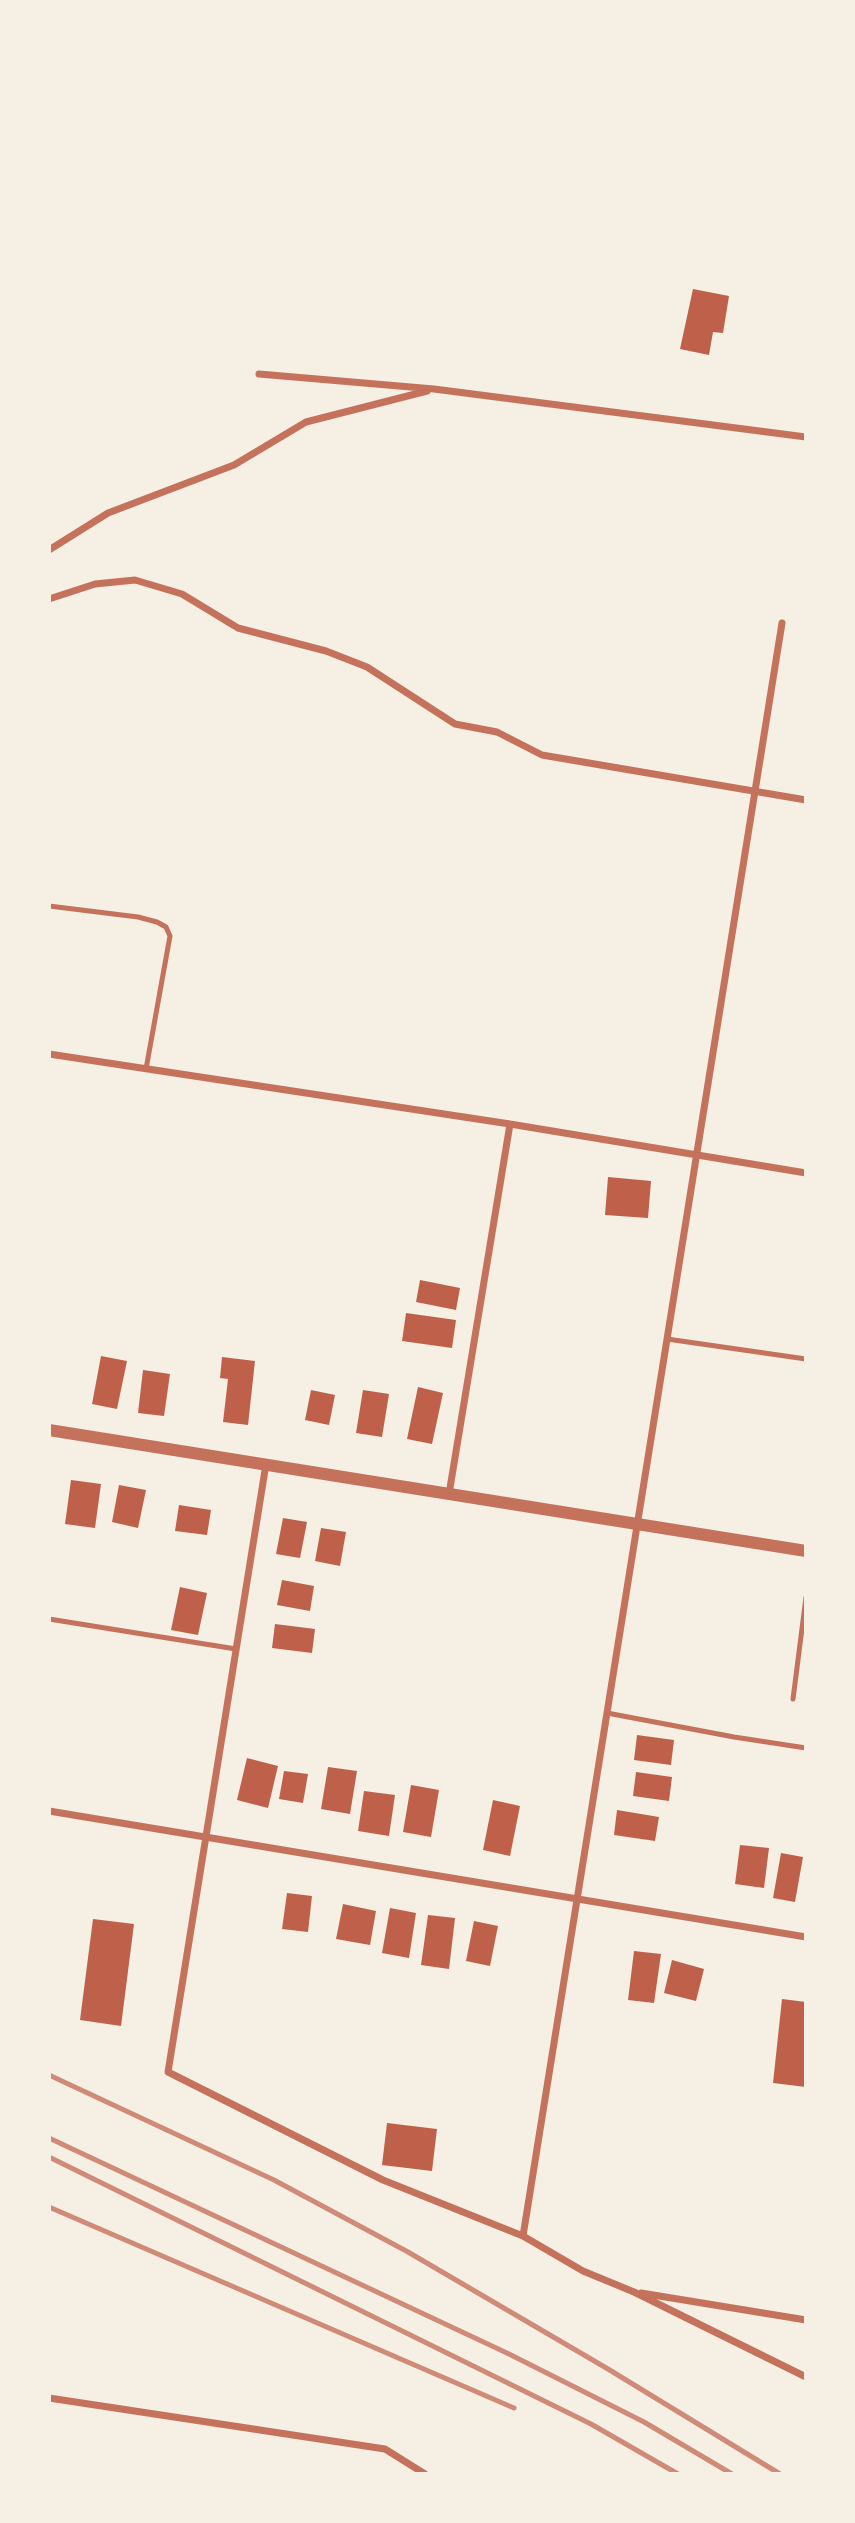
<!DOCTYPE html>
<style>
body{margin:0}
#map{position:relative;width:855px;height:2523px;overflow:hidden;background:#f6efe4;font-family:"Libre Baskerville",serif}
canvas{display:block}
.frame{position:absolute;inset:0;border:51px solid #f6efe4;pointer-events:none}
</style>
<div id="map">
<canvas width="855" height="2523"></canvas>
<div class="frame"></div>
</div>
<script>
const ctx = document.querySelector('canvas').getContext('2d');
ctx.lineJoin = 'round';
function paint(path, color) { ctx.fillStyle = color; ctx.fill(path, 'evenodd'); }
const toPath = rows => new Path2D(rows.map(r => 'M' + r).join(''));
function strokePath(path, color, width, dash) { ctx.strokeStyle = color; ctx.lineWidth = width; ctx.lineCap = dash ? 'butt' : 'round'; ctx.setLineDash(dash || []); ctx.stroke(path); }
paint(toPath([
 [693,289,729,296,723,333,713,332,709,355,680,349],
 [608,1177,651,1181,648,1218,605,1215],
 [420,1280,460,1288,456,1310,416,1302],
 [406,1313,456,1320,452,1348,402,1341],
 [101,1356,127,1361,117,1409,92,1404],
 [222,1357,255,1361,248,1425,223,1422,228,1379,220,1378],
 [143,1370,170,1374,164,1416,138,1413],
 [418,1387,443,1393,432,1444,407,1439],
 [311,1390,335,1395,329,1425,305,1420],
 [363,1390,389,1394,382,1437,356,1433],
 [71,1480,101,1484,95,1528,65,1524],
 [119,1485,146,1490,138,1528,112,1522],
 [179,1505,211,1510,207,1535,175,1531],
 [283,1518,307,1522,300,1558,276,1554],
 [321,1528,346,1532,340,1566,315,1561],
 [282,1580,314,1586,310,1611,277,1605],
 [180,1587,207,1593,198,1635,171,1630],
 [275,1624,315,1629,312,1653,272,1648],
 [637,1735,674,1740,671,1765,634,1760],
 [247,1758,278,1766,268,1808,237,1800],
 [328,1767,357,1771,350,1814,321,1809],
 [284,1771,308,1774,303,1803,279,1799],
 [636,1772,672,1777,669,1801,633,1796],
 [411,1785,439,1790,431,1837,403,1832],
 [364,1791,395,1795,389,1836,358,1831],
 [493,1800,520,1806,510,1856,483,1850],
 [617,1810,659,1817,655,1841,614,1835],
 [740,1845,769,1848,764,1888,735,1884],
 [781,1853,803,1857,795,1902,773,1898],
 [287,1893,312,1896,308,1932,282,1929],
 [343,1904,376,1911,370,1945,336,1939],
 [390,1908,416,1913,409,1958,382,1953],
 [428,1915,455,1918,449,1969,421,1965],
 [93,1919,134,1924,121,2026,80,2020],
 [474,1921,498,1926,490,1966,466,1961],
 [634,1951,661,1954,654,2003,628,2000],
 [672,1960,704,1969,696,2001,664,1993],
 [782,1999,806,2002,806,2087,773,2083],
 [387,2123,437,2129,432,2171,382,2165]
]), '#bf614a');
strokePath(toPath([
 [49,906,138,917,157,922,166,927,170,936,146,1069],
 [667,1339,806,1359],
 [49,1619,236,1649],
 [793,1699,806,1597],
 [607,1713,734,1737,806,1748]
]), '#c5725c', 5);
strokePath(toPath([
 [259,374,434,389,806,437],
 [49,550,108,513,234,465,306,422,427,391],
 [49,599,95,584,135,580,182,594,238,628,326,651,367,667,455,724,497,732,542,755,806,800],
 [49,1054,510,1124,806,1173],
 [266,1464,168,2072,383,2180,523,2236,583,2271,634,2292,806,2377],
 [449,1494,510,1124],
 [49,1811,806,1937],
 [523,2236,782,623],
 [641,2293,806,2320],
 [49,2398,385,2449,425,2474]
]), '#c5725c', 7);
strokePath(toPath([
 [49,1430,806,1551]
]), '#c5725c', 12);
strokePath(toPath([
 [49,2075,274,2180,408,2252,608,2369,780,2474],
 [49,2138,509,2354,644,2422,732,2474],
 [49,2157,591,2424,678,2474],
 [49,2207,514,2408]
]), '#cf8b77', 5);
</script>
